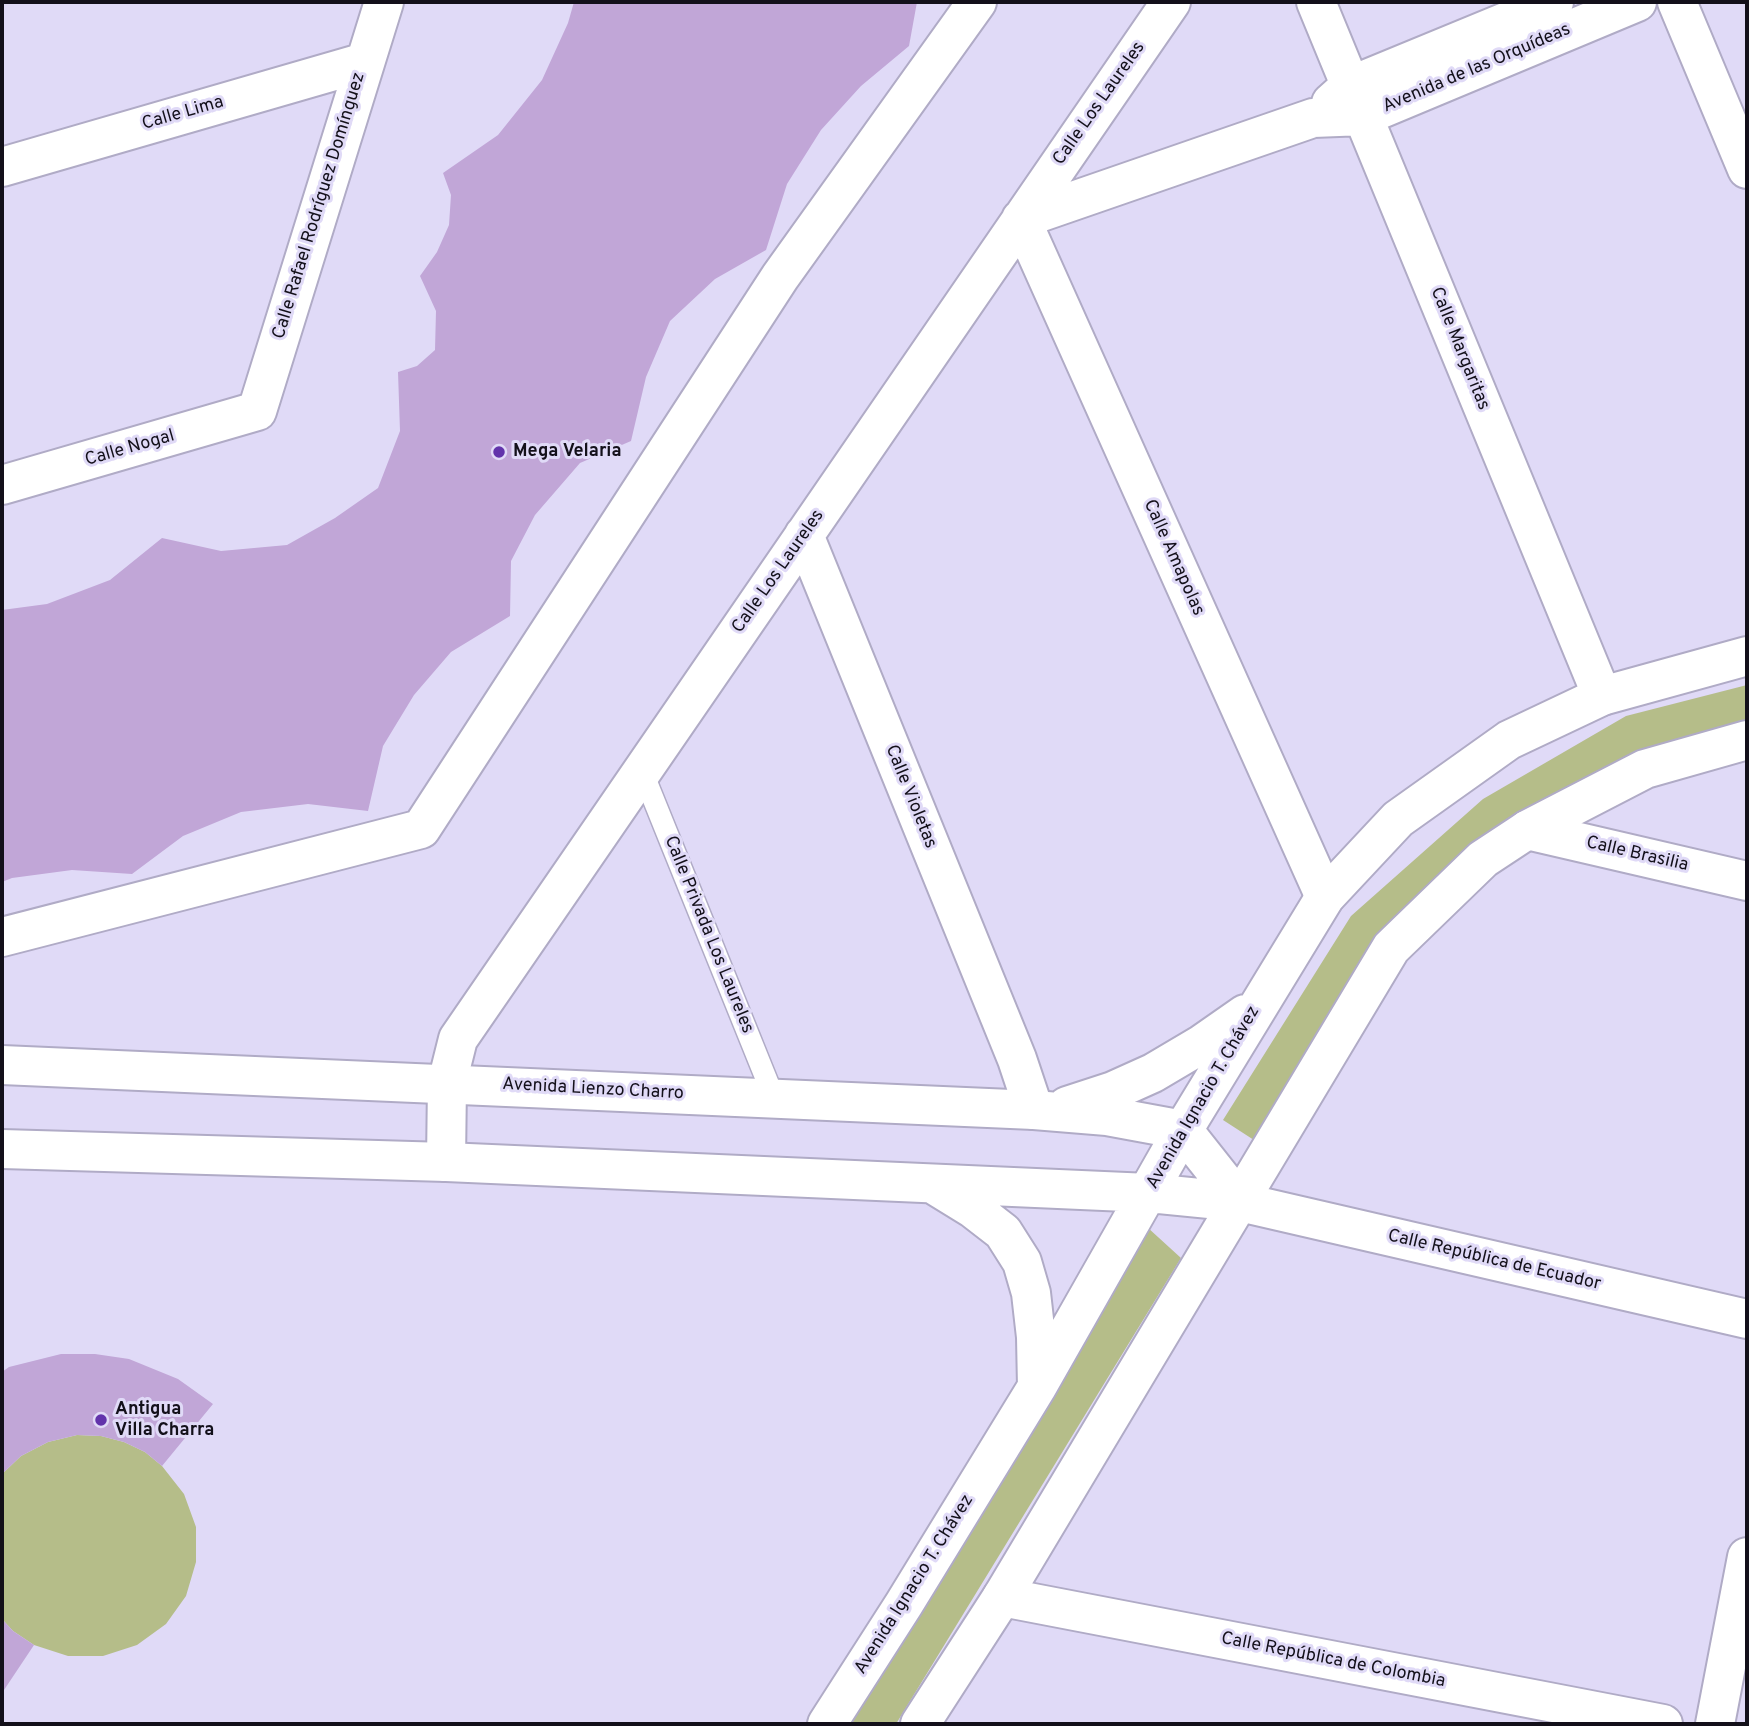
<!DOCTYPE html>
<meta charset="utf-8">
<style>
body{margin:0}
#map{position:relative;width:1749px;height:1726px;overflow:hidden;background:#e0daf7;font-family:Overpass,sans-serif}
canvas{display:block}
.frame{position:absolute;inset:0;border:4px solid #13101a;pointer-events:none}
</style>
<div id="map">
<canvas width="1749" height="1726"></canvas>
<div class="frame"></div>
</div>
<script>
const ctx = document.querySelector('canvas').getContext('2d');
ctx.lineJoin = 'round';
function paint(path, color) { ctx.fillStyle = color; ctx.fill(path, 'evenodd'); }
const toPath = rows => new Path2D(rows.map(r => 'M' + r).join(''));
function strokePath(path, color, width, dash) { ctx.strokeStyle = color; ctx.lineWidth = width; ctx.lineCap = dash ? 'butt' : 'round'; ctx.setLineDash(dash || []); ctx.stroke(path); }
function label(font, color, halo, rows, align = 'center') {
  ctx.font = font + ' Overpass,sans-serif'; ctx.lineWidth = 6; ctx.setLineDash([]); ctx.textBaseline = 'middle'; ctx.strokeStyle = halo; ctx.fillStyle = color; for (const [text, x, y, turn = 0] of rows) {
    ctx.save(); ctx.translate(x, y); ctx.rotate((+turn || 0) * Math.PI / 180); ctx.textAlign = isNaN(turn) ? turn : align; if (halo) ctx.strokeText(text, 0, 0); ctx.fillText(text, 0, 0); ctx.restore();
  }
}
paint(toPath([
 [1747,685,1747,724,1507,831,1257,1142,1223,1120,1351,916,1483,799,1626,716],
 [1147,1227,1181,1258,896,1724,850,1724],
 [77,1435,101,1436,124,1442,145,1452,162,1466,184,1494,196,1527,196,1562,186,1596,166,1624,137,1645,103,1656,68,1656,34,1645,13,1631,2,1619,2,1474,21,1456,48,1442]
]), '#b5bd89');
paint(toPath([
 [574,2,917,2,909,46,861,86,821,130,787,184,766,250,715,279,670,321,646,377,631,441,580,463,535,515,511,561,510,616,451,652,414,695,383,746,368,811,308,804,241,812,183,836,132,874,72,870,12,878,2,882,2,610,47,604,110,580,162,538,221,551,287,545,335,518,378,488,400,431,398,372,417,366,435,350,436,311,420,276,437,252,449,225,451,195,443,173,498,135,542,80,568,23],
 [61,1354,95,1354,129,1359,178,1379,213,1404,162,1466,145,1452,124,1442,101,1436,77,1435,48,1442,21,1456,2,1474,2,1372,9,1367],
 [2,1619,13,1631,34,1645,2,1693]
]), '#c1a6d7');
const lane = toPath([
 [642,771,774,1098]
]);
const street = toPath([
 [1316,2,1602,696],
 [1677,2,1747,169],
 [1331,103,1350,86,1554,2],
 [2,167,365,62],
 [2,485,257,411,384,2],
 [804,535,1017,1059,1034,1110],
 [1527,830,1747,881],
 [1325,897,1021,219,1313,118,1364,116,1637,2],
 [2,937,421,829,780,277,977,2],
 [446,1162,447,1083,458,1039,1171,2],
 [1002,1597,1663,1724],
 [1715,1724,1747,1557]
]);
const secondary = toPath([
 [2,1065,1034,1110,1107,1116,1183,1130,1240,1202],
 [1067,1106,1113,1091,1153,1073,1202,1044,1245,1014],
 [2,1149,446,1162,1149,1193,1240,1202,1747,1319],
 [933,1184,972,1208,1003,1232,1022,1262,1031,1293,1036,1337,1037,1387],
 [827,1724,904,1604,1037,1387,1183,1130,1325,897,1398,819,1509,740,1602,696,1747,656],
 [920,1724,1002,1597,1391,948,1483,859,1527,830,1645,769,1747,740]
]);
strokePath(lane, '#b0abc6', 24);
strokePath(street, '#b0abc6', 42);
strokePath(secondary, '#b0abc6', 42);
strokePath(lane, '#fff', 21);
strokePath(street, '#fff', 38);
strokePath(secondary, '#fff', 38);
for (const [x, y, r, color] of [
 [499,452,7,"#6233ab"],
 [101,1420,7,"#6233ab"]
]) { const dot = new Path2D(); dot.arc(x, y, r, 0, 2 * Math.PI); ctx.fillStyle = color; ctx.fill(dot); strokePath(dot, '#e0daf7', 2.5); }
label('18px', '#13101a', '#e0daf7', [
 ["Avenida de las Orquídeas",1477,69,-23],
 ["Calle Los Laureles",1100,104,-55],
 ["Calle Lima",183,114,-16],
 ["Calle Rafael Rodríguez Domínguez",320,206,-73],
 ["Calle Margaritas",1459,349,68],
 ["Calle Nogal",130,449,-16],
 ["Calle Amapolas",1173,558,66],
 ["Calle Los Laureles",779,572,-55],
 ["Calle Violetas",910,797,68],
 ["Calle Brasilia",1637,855,13],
 ["Calle Privada Los Laureles",708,935,68],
 ["Avenida Lienzo Charro",593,1090,3],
 ["Avenida Ignacio T. Chávez",1204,1098,-60],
 ["Calle República de Ecuador",1494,1261,13],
 ["Avenida Ignacio T. Chávez",915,1585,-58],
 ["Calle República de Colombia",1333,1661,11]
]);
label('bold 18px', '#13101a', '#e0daf7', [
 ["Mega Velaria",513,452],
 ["Antigua",115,1410],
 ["Villa Charra",115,1431]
], 'left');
</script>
